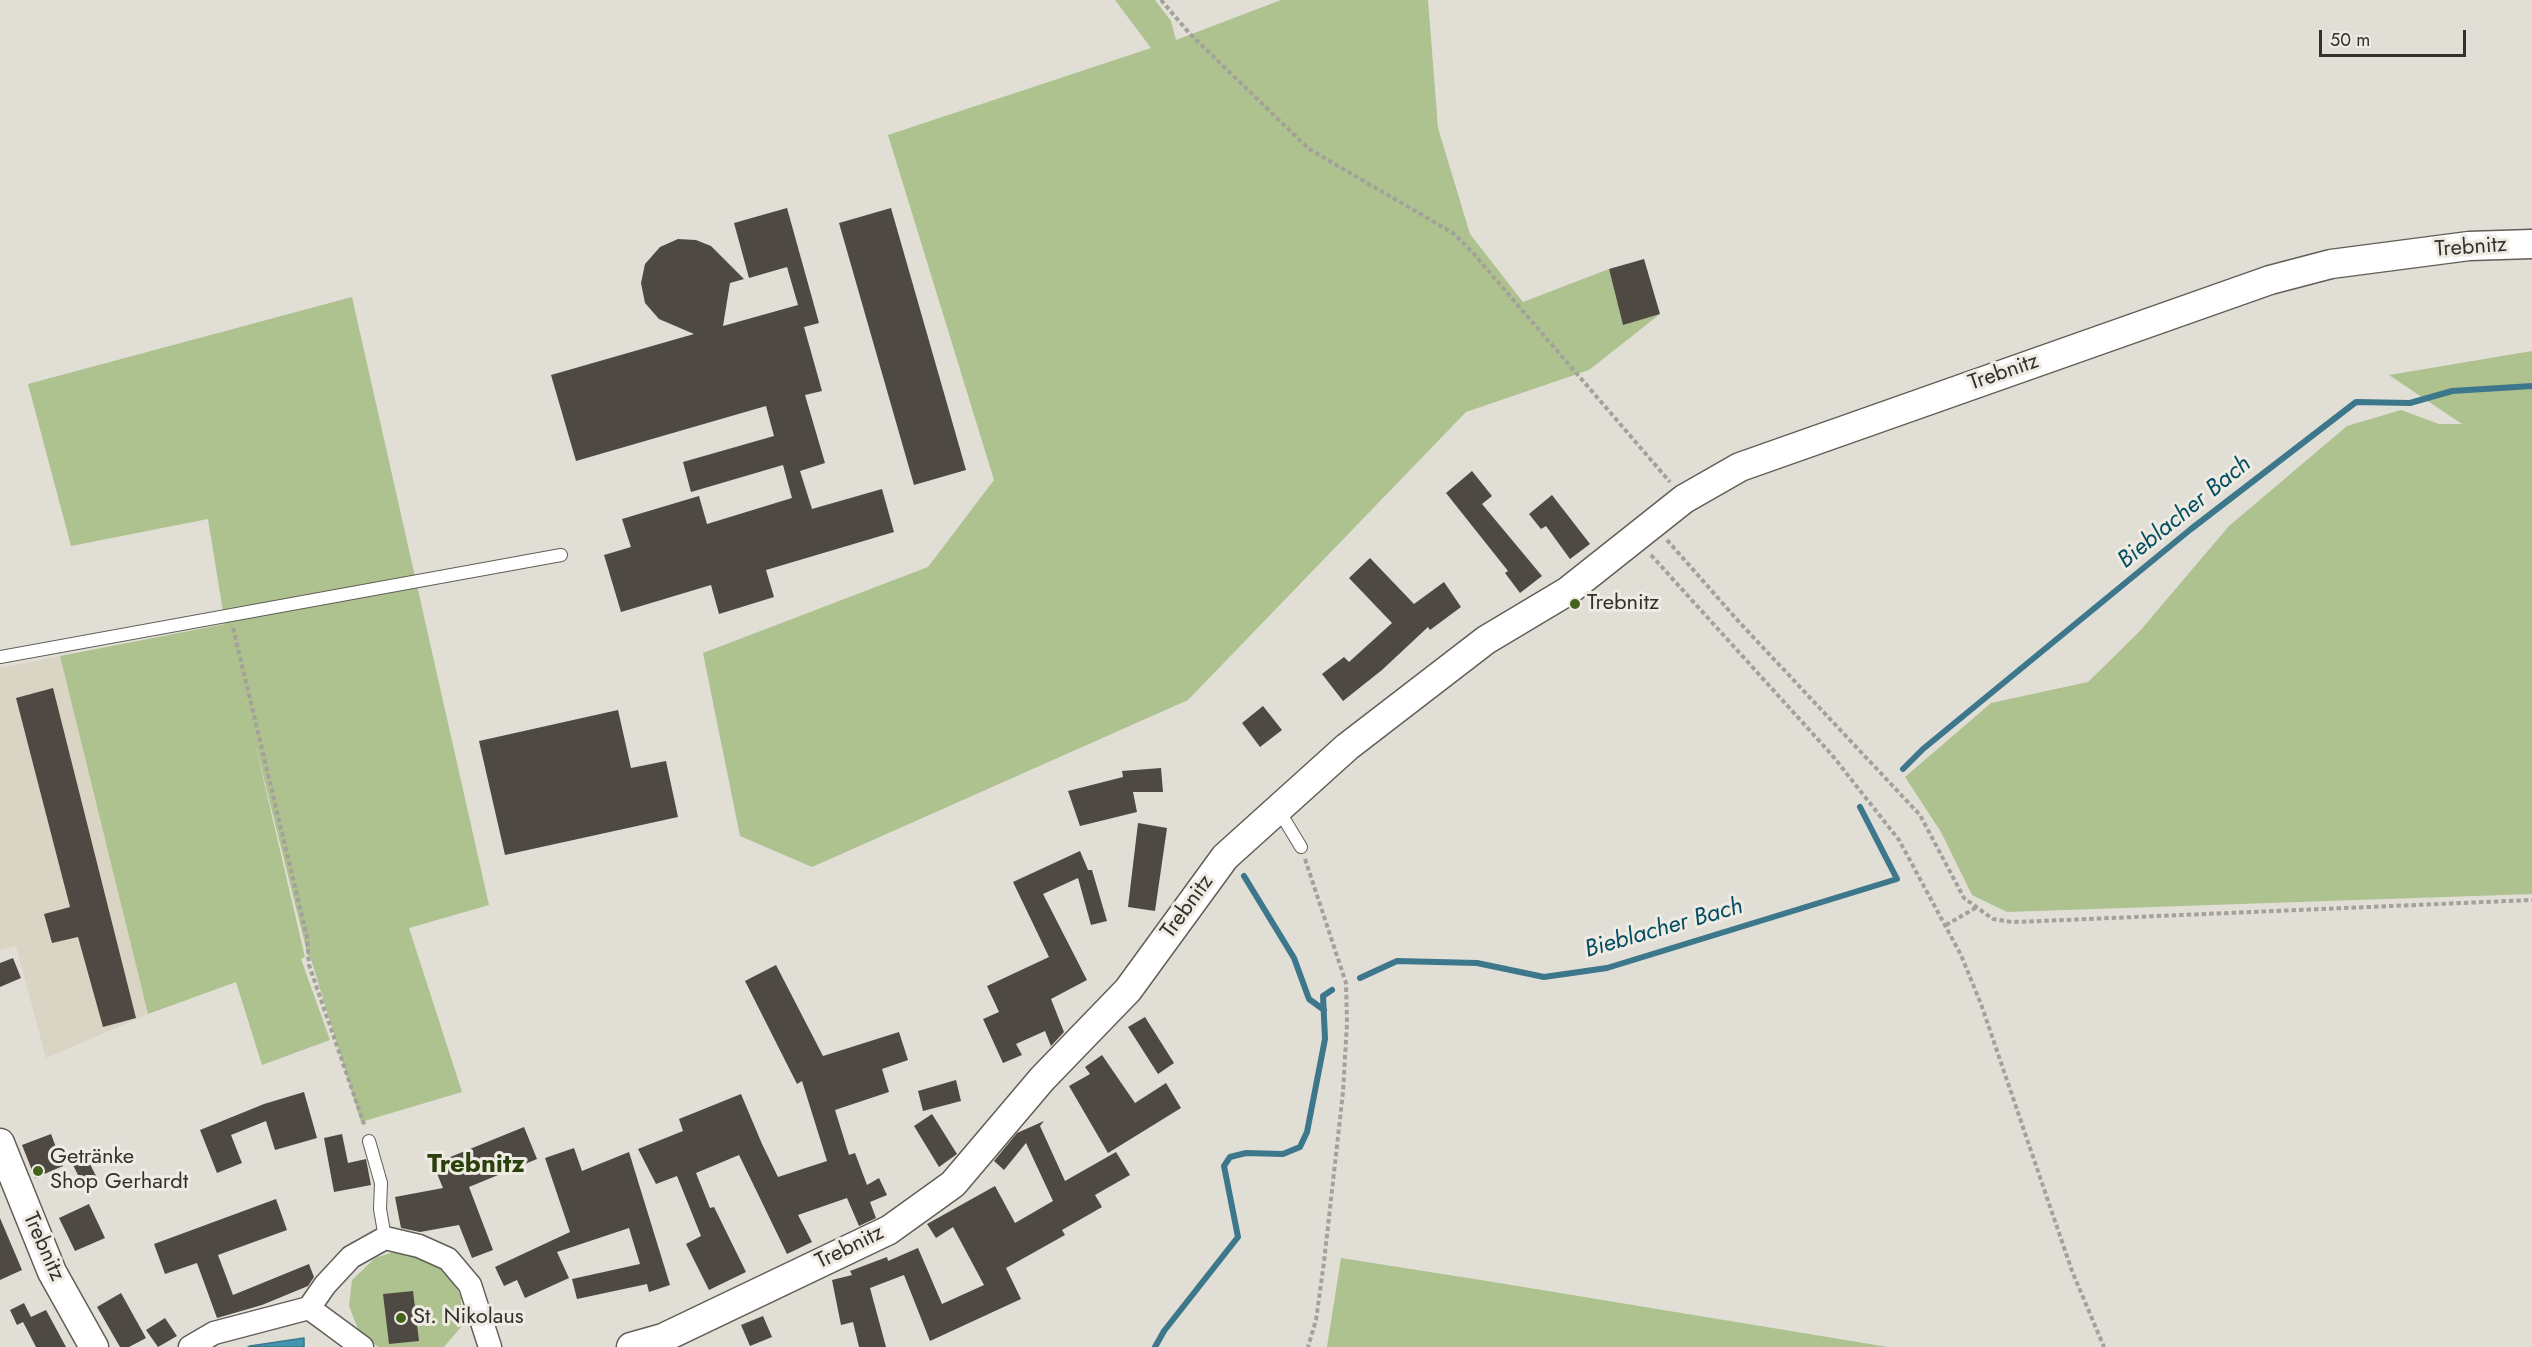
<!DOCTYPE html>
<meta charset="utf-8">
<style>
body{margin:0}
#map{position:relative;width:2532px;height:1347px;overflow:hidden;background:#e1ded6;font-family:Jost,sans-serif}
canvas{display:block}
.scale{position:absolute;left:2319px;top:30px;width:147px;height:27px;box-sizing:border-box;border:3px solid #32312e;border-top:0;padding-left:8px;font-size:18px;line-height:21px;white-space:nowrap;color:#32312e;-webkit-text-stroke:4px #efebe3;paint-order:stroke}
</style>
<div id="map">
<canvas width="2532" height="1347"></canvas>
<div class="scale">50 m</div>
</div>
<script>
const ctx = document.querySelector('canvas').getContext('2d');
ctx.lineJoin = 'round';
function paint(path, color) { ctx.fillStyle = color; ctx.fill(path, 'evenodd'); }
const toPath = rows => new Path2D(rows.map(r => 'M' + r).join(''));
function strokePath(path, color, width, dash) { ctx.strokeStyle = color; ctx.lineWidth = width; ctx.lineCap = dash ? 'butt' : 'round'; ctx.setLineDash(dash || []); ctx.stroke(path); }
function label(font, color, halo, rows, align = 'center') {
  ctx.font = font + ' Jost,sans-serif'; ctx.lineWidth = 6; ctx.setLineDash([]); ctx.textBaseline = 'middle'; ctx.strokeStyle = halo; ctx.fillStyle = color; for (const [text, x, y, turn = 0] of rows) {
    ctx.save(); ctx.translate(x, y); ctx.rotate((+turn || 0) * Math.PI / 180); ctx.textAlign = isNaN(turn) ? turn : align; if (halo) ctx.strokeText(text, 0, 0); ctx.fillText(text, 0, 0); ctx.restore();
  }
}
paint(toPath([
 [60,656,148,1014,46,1058,16,946,0,950,0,668]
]), '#dad4c5');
paint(toPath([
 [1115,0,1155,0,1171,21,1176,40,1281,0,1428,0,1438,128,1470,234,1523,302,1609,269,1623,324,1660,314,1589,370,1466,412,1188,700,812,867,740,836,703,653,928,567,994,480,888,135,1151,48],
 [352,297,489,905,409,928,462,1092,361,1122,310,956,308,956,253,735,305,957,301,959,330,1040,262,1065,236,982,148,1014,60,656,225,624,208,519,71,546,28,384],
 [2532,351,2532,894,2007,912,1972,895,1941,832,1905,777,1991,703,2088,682,2139,632,2229,526,2347,426,2401,410,2439,424,2462,424,2389,375],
 [397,1251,446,1268,461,1297,461,1327,444,1347,378,1347,358,1329,349,1306,352,1280,375,1258],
 [1341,1258,1487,1281,1888,1347,1327,1347]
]), '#adc28f');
const water = toPath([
 [304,1338,304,1347,248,1347,250,1346,304,1338]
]);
paint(water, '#4295b3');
strokePath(water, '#3d778b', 1.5);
strokePath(toPath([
 [1903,769,1923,749,2191,529,2356,402,2410,403,2452,391,2532,386],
 [1244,876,1294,958,1309,999,1324,1010],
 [1360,978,1397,961,1477,963,1544,977,1607,968,1897,879,1860,807],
 [1155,1347,1164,1331,1238,1237,1224,1166,1230,1157,1246,1153,1283,1154,1300,1147,1307,1132,1325,1039,1323,996,1332,990]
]), '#3d778b', 6);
paint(toPath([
 [787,208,819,323,804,327,822,391,805,395,825,463,800,471,812,509,882,489,894,532,766,570,774,597,719,614,711,585,621,612,604,555,631,547,622,519,699,496,707,524,792,498,783,465,691,492,683,462,774,436,766,406,576,461,551,375,694,334,659,319,645,303,641,283,645,264,660,247,678,239,696,240,711,246,744,279,730,283,723,326,798,305,787,267,749,278,734,223],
 [891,208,966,470,914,485,839,223],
 [1644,259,1660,314,1623,325,1609,269],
 [1472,471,1492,496,1482,504,1542,576,1520,593,1505,573,1508,571,1446,493],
 [1552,495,1590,544,1570,559,1546,526,1541,529,1529,514],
 [1370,558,1414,604,1444,582,1461,607,1430,630,1428,627,1382,670,1343,701,1322,674,1344,657,1349,662,1392,623,1349,578],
 [53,688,136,1018,103,1027,78,937,52,943,44,914,70,907,16,698],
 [1263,706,1282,730,1260,747,1242,723],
 [618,710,631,768,666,761,678,817,505,855,479,741],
 [1161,768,1163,792,1133,792,1137,812,1080,826,1068,791,1123,777,1122,771],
 [1138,823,1167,828,1155,911,1128,907],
 [1080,851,1088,870,1092,870,1107,921,1091,925,1078,878,1043,894,1087,980,1051,999,1064,1032,1051,1046,1045,1031,1016,1044,1022,1055,1003,1063,983,1019,999,1012,987,986,1049,957,1013,882],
 [13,958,21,978,0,987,0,963],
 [776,965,823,1056,899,1032,908,1060,882,1069,889,1092,835,1110,849,1155,855,1153,867,1185,879,1178,887,1195,870,1202,876,1218,859,1226,847,1198,798,1215,812,1242,787,1254,739,1155,696,1173,710,1208,714,1207,746,1272,709,1290,686,1244,701,1236,677,1176,656,1184,638,1149,683,1131,679,1119,741,1094,762,1144,778,1177,827,1161,802,1081,797,1084,745,981],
 [1145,1017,1174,1063,1158,1074,1128,1027],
 [1102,1055,1135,1103,1166,1083,1181,1108,1108,1153,1069,1086,1090,1074,1085,1067],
 [956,1080,961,1101,923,1111,918,1091],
 [304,1092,317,1138,275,1150,266,1121,231,1135,242,1163,217,1173,200,1130,264,1104],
 [932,1114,957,1154,939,1167,914,1126],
 [1044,1121,1040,1126,1065,1181,1116,1152,1130,1175,1095,1195,1102,1207,1062,1230,1065,1235,1006,1268,1021,1299,930,1341,904,1275,870,1288,886,1347,859,1347,853,1322,841,1325,832,1280,852,1275,850,1271,887,1257,888,1261,918,1248,942,1304,984,1285,953,1227,936,1238,927,1224,995,1186,1015,1223,1053,1201,1026,1143,1004,1170,994,1161,1017,1133],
 [524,1127,537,1159,469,1187,493,1250,472,1258,459,1225,420,1232,401,1228,395,1197,443,1188,433,1164],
 [51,1134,63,1166,35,1178,22,1145],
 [342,1134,348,1163,366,1159,371,1185,334,1192,324,1138],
 [574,1148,582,1171,629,1152,670,1285,649,1292,647,1284,577,1299,572,1279,640,1264,629,1228,557,1252,569,1278,525,1298,517,1280,504,1286,495,1267,570,1232,545,1158],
 [86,1156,98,1180,84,1187,72,1163],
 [276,1199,287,1230,218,1255,233,1295,309,1264,314,1277,308,1286,262,1305,217,1318,197,1263,165,1274,154,1244],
 [89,1204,105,1238,75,1251,59,1218],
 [0,1218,22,1270,0,1280],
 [413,1291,419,1341,389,1344,383,1294],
 [121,1293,146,1338,129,1347,120,1347,97,1307],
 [24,1303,31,1317,46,1310,66,1347,36,1347,23,1322,17,1325,10,1310],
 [763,1316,772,1337,750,1346,741,1325],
 [165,1318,177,1336,158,1347,146,1330]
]), '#4f4943');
const service = toPath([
 [0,657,561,555],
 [1278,809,1301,847],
 [369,1141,381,1183,380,1209,385,1238]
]);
const minor = toPath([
 [309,1308,325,1285,351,1257,385,1238,419,1246,448,1259,470,1285,490,1347],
 [190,1347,214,1333,309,1308,362,1347]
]);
const tertiary = toPath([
 [0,1143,52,1272,94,1347],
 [631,1347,663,1338,889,1230,953,1184,1042,1079,1128,990,1225,857,1347,747,1486,640,1568,591,1684,499,1740,467,2270,280,2331,264,2469,246,2532,244]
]);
strokePath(service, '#615e56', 14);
strokePath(minor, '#615e56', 25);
strokePath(tertiary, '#615e56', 31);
strokePath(toPath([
 [1161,0,1190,34,1309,149,1453,233,1473,253,1670,482],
 [1667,540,1740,623,1920,815,1964,898,1993,919,2012,922,2041,921,2532,900],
 [1651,555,1832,755,1899,840,1961,955,1981,1004,2072,1271,2104,1347],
 [233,628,307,937,309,965,365,1127],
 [1305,859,1346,983,1347,1023,1343,1092,1324,1262,1316,1320,1308,1347],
 [1946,925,1977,907]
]), '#a3a19a', 4, [4.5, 3]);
strokePath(service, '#fff', 12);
strokePath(minor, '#fff', 22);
strokePath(tertiary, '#fff', 28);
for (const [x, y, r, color] of [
 [1575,604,6,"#43641a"],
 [38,1171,6,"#43641a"],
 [401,1318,6,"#43641a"]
]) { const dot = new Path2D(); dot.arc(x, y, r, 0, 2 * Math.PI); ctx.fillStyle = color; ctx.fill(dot); strokePath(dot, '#efebe3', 2); }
label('22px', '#32312e', '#efebe3', [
 ["Trebnitz",2471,248,-4],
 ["Trebnitz",2004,373,-19],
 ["Trebnitz",1188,907,-54],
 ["Trebnitz",43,1247,66],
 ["Trebnitz",850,1248,-26]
]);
label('22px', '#32312e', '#efebe3', [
 ["Trebnitz",1587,604],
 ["Getränke",50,1158],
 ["Shop Gerhardt",50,1183],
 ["St. Nikolaus",413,1318]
], 'left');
label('italic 24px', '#024d62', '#efebe3', [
 ["Bieblacher Bach",2185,513,-39],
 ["Bieblacher Bach",1664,929,-16]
]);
label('bold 26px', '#2a400d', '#efebe3', [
 ["Trebnitz",476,1166]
]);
</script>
